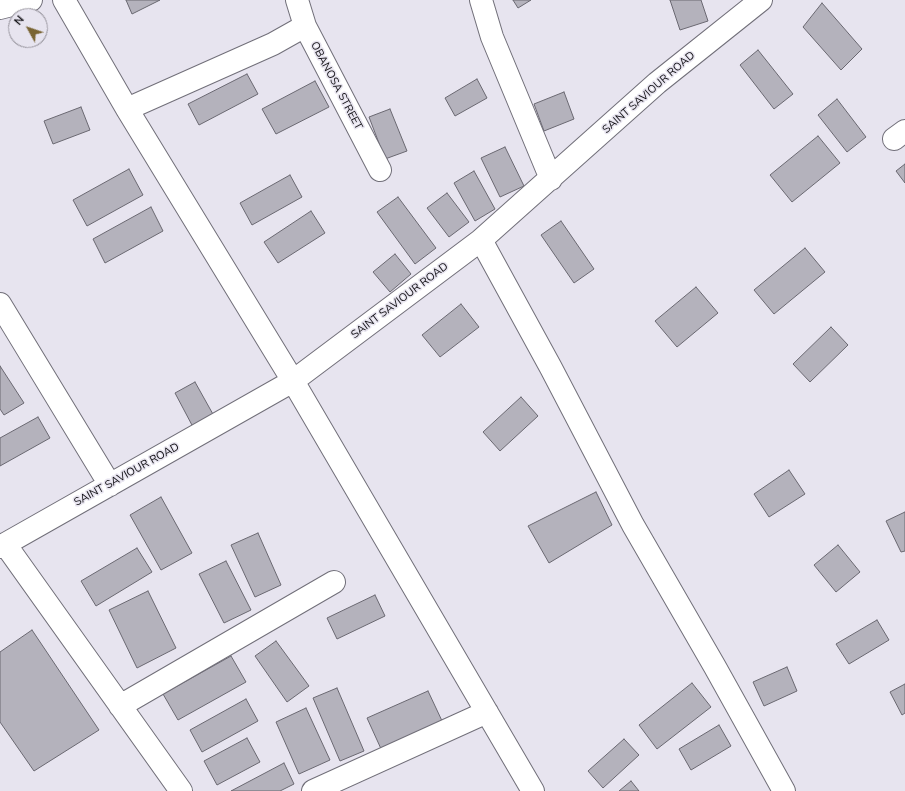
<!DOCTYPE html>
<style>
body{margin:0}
#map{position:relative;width:905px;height:791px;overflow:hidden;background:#e7e4ef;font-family:"Nunito Sans",sans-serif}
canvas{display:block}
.north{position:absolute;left:8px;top:8px;width:40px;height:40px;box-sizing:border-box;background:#e7e4ef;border:1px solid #918e97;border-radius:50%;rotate:310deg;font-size:11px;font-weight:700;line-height:16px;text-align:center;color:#0f0e12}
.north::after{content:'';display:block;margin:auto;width:14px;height:18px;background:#796433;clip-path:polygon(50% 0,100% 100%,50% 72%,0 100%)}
</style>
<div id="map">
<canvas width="905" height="791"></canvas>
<div class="north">N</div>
</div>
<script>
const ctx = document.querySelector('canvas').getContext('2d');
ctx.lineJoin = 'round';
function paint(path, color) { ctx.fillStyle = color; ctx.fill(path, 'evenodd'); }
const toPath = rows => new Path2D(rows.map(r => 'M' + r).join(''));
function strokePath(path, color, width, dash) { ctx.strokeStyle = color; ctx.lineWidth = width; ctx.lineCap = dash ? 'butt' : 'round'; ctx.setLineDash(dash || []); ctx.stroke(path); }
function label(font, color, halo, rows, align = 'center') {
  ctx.font = font + ' "Nunito Sans",sans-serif'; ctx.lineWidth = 3; ctx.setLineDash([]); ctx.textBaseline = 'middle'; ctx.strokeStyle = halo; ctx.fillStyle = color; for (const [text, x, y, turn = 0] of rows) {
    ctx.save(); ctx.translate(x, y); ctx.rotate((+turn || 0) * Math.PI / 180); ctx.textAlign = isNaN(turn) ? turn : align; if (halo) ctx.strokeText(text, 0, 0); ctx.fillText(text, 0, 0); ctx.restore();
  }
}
const building = toPath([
 [126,0,160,0,132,14,126,0],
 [513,0,531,0,518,8,513,0],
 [670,0,701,0,708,21,680,30,670,0],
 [822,3,862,49,841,70,803,27,822,3],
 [758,50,793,94,774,109,740,65,758,50],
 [247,74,258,94,199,125,188,104,247,74],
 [477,79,487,98,455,116,445,98,477,79],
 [315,81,329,107,276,134,262,109,315,81],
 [564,92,574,119,544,131,534,104,564,92],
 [837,99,866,137,847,152,818,115,837,99],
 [81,107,90,130,53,144,44,121,81,107],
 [390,109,407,151,385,159,369,117,390,109],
 [818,136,840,163,792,202,770,175,818,136],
 [505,147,524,186,500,197,481,158,505,147],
 [905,164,905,183,896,171,905,164],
 [129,169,143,195,87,226,73,200,129,169],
 [474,171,495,209,475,221,454,183,474,171],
 [290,175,302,197,252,225,240,203,290,175],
 [447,193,469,222,449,237,427,208,447,193],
 [398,197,436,248,415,264,377,212,398,197],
 [151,207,163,231,105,263,93,239,151,207],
 [311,211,325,233,278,263,264,242,311,211],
 [561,221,594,269,574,283,541,235,561,221],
 [805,248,825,272,774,314,754,290,805,248],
 [395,254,411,274,390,292,373,272,395,254],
 [696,287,718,313,677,347,655,321,696,287],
 [461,304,479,327,440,357,422,335,461,304],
 [831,327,848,345,810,382,793,364,831,327],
 [0,366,24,403,4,415,0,409,0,366],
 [195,382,214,416,193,427,175,393,195,382],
 [521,397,538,416,500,451,483,432,521,397],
 [38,417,50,438,0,466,0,438,38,417],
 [789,470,805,494,769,517,754,494,789,470],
 [596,492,612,525,549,563,528,526,596,492],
 [161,497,192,553,161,570,130,515,161,497],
 [905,512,905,551,901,552,886,521,905,512],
 [258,533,281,585,255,597,231,545,258,533],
 [838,545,860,572,836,592,814,565,838,545],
 [137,548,152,572,96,606,81,581,137,548],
 [226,561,251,610,224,623,199,574,226,561],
 [148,591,176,648,137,668,109,610,148,591],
 [375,595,385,616,337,639,327,618,375,595],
 [877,620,889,640,849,664,836,644,877,620],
 [32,630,99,730,34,771,0,722,0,652,32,630],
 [276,641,309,686,287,702,255,656,276,641],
 [231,656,246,682,178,720,163,694,231,656],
 [787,667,797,691,764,706,753,682,787,667],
 [692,683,711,707,657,749,639,725,692,683],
 [905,684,905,713,902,715,890,692,905,684],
 [337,688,364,751,340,761,313,698,337,688],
 [428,691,443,723,382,751,367,718,428,691],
 [246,699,258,721,202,752,190,730,246,699],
 [306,708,330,760,299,774,276,722,306,708],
 [719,725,731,746,691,770,679,749,719,725],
 [247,738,260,762,217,785,204,761,247,738],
 [624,739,639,755,603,788,588,771,624,739],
 [284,763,294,784,280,791,231,791,284,763],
 [631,781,639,791,619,791,631,781]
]);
paint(building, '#b4b2bc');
strokePath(building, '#6a6871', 1);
const minor = toPath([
 [64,0,127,109,293,381,533,791],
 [297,0,305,26,380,170],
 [481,0,492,37,551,179],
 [0,8,31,0],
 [127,109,273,44,305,26],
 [894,139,905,131],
 [481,240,551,368,633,525,715,667,784,791],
 [0,304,110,485],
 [5,544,181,791],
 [0,547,293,381,481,240,657,83,761,0],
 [120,706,334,582],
 [313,791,487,712]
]);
strokePath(minor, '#716f79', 24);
strokePath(minor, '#fff', 22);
label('11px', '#0f0e12', '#e7e4ef', [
 ["OBANOSA STREET",336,86,62],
 ["SAINT SAVIOUR ROAD",649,93,-41],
 ["SAINT SAVIOUR ROAD",400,301,-37],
 ["SAINT SAVIOUR ROAD",127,475,-29]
]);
</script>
